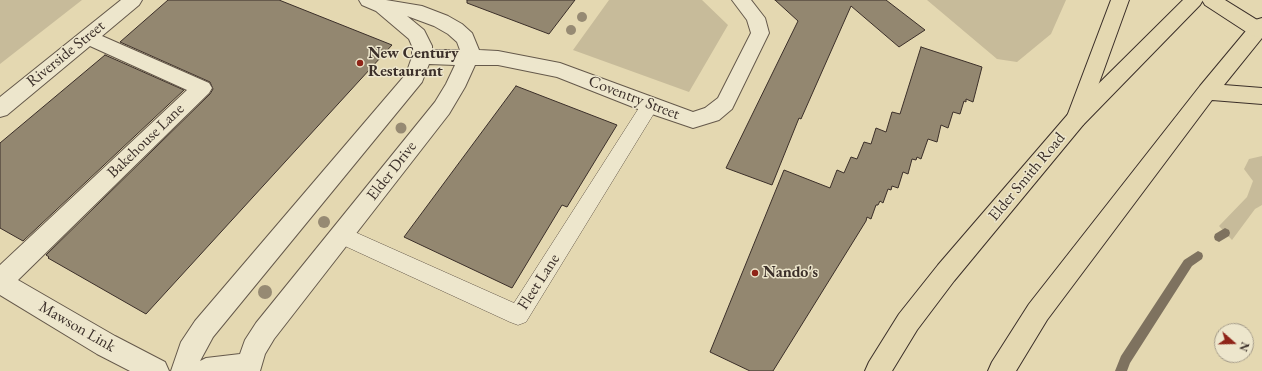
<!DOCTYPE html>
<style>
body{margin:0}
#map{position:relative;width:1262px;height:371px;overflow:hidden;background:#e4d8b1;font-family:"EB Garamond",serif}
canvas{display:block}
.north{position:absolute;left:1214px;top:323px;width:40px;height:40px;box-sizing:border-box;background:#ede6cc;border:1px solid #a69d8b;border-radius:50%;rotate:110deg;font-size:11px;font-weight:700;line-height:16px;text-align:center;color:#3b2f29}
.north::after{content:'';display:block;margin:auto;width:14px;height:18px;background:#8f2418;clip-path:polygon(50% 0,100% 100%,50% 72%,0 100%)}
</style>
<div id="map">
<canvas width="1262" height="371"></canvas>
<div class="north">N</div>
</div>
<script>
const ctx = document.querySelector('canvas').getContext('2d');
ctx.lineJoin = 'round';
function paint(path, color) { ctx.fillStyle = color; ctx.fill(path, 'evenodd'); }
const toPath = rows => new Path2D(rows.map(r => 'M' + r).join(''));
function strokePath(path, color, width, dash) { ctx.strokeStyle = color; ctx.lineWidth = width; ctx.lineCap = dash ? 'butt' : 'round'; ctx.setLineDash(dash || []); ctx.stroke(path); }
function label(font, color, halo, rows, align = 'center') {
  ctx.font = font + ' "EB Garamond",serif'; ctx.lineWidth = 3; ctx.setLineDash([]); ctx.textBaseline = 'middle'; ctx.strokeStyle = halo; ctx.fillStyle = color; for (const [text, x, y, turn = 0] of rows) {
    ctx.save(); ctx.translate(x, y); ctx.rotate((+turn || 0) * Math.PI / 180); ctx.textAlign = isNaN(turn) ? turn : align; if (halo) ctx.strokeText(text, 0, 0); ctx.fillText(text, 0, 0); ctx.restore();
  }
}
paint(toPath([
 [0,0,82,0,0,64],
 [609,0,702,0,728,25,689,92,573,50],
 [927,0,1066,0,1051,34,1017,62,997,59],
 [1262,156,1262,205,1255,209,1232,240,1219,226,1247,197,1253,181,1244,169,1249,159]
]), '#c7bb9a');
paint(toPath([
 [1225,228,1229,230,1230,233,1229,236,1219,242,1215,240,1214,237,1215,234,1225,228],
 [1198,251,1202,253,1203,256,1202,259,1192,266,1130,363,1127,371,1115,371,1121,356,1184,260,1198,251]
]), '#7e725f');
const building = toPath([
 [168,0,279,0,392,45,146,314,48,258,49,257,46,255,210,94,213,89,210,82,120,42,168,0],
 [467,0,575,0,549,34,467,3,467,0],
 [775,0,886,0,925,30,899,47,851,6,801,119,799,118,772,185,726,168,798,21,775,0],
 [921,47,982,67,973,102,966,99,966,102,964,101,960,114,953,112,948,128,941,125,937,142,928,139,921,159,917,157,916,160,912,159,908,174,903,172,898,188,892,186,891,190,888,189,883,203,880,201,878,205,876,205,871,219,867,217,866,221,773,371,750,371,710,352,784,170,830,188,837,170,844,173,851,157,857,159,864,142,871,144,876,128,886,132,892,112,900,114,921,47],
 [105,55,184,90,23,241,0,228,0,143,105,55],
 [516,86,617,125,567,207,562,205,512,288,404,237,516,86]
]);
paint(building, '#938770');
strokePath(building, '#3b2f29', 1);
const service = toPath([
 [650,98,656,100,659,105,656,110,526,322,518,325,510,322,334,241,331,235,334,229,341,226,348,229,514,303,644,100,650,98]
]);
const minor = toPath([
 [121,0,142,0,139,5,102,36,209,83,212,88,209,93,18,280,115,336,165,362,169,371,130,371,97,354,0,295,0,265,187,90,90,46,7,115,0,117,0,97,121,0],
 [359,0,386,0,422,6,448,16,462,24,472,33,479,50,498,51,560,63,693,112,705,108,718,98,751,33,747,20,732,0,751,0,765,18,769,33,732,109,719,120,693,128,643,111,557,77,498,65,475,65,465,87,449,114,274,339,265,354,260,371,171,371,181,342,195,321,406,74,412,57,412,46,409,39,376,11,362,5,359,0],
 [407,16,434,26,448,34,457,42,460,50,432,50,432,46,424,30,407,16],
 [429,64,455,65,446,84,435,102,256,323,245,340,240,354,206,358,200,361,213,337,422,82,429,64]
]);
const primary = toPath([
 [1183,0,1203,0,1200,5,1083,125,954,281,917,330,892,371,865,371,869,362,899,314,938,265,1069,113,1183,0],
 [1262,18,1262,38,1224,85,1262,88,1262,104,1212,100,1047,320,1016,371,988,371,992,362,1029,304,1200,86,1255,20,1262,18]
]);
const trunk = toPath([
 [1111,0,1129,0,1086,119,1083,125,1076,127,1069,125,1066,119,1111,0],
 [1202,0,1225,0,1262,23,1262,36,1258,37,1251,35,1205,5,1202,0]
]);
strokePath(service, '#65594b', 1);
strokePath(minor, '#65594b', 2);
strokePath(primary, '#3b2f29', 2);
strokePath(trunk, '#3b2f29', 2);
paint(service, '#ede6cc');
paint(minor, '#ede6cc');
paint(primary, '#e4d8b1');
paint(trunk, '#e4d8b1');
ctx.fillStyle = '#968a73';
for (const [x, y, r] of [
 [582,17,5],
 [571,30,5],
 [401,128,5.5],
 [324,222,6],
 [265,292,7]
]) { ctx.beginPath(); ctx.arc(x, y, r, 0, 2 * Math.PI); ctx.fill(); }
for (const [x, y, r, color] of [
 [360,63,4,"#8f2418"],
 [755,273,4,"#8f2418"]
]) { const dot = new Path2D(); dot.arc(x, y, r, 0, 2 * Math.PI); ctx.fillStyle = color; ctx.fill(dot); strokePath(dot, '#ede6cc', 1.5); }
label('16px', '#3b2f29', '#ede6cc', [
 ["Riverside Street",66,54,-39],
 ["Coventry Street",634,98,21],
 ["Bakehouse Lane",146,141,-44],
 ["Elder Drive",392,171,-52],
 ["Elder Smith Road",1027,177,-50],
 ["Fleet Lane",539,282,-57],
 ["Mawson Link",77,327,30]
]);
label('bold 16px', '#3b2f29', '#ede6cc', [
 ["New Century",368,54],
 ["Restaurant",368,72],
 ["Nando's",763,273]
], 'left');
</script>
